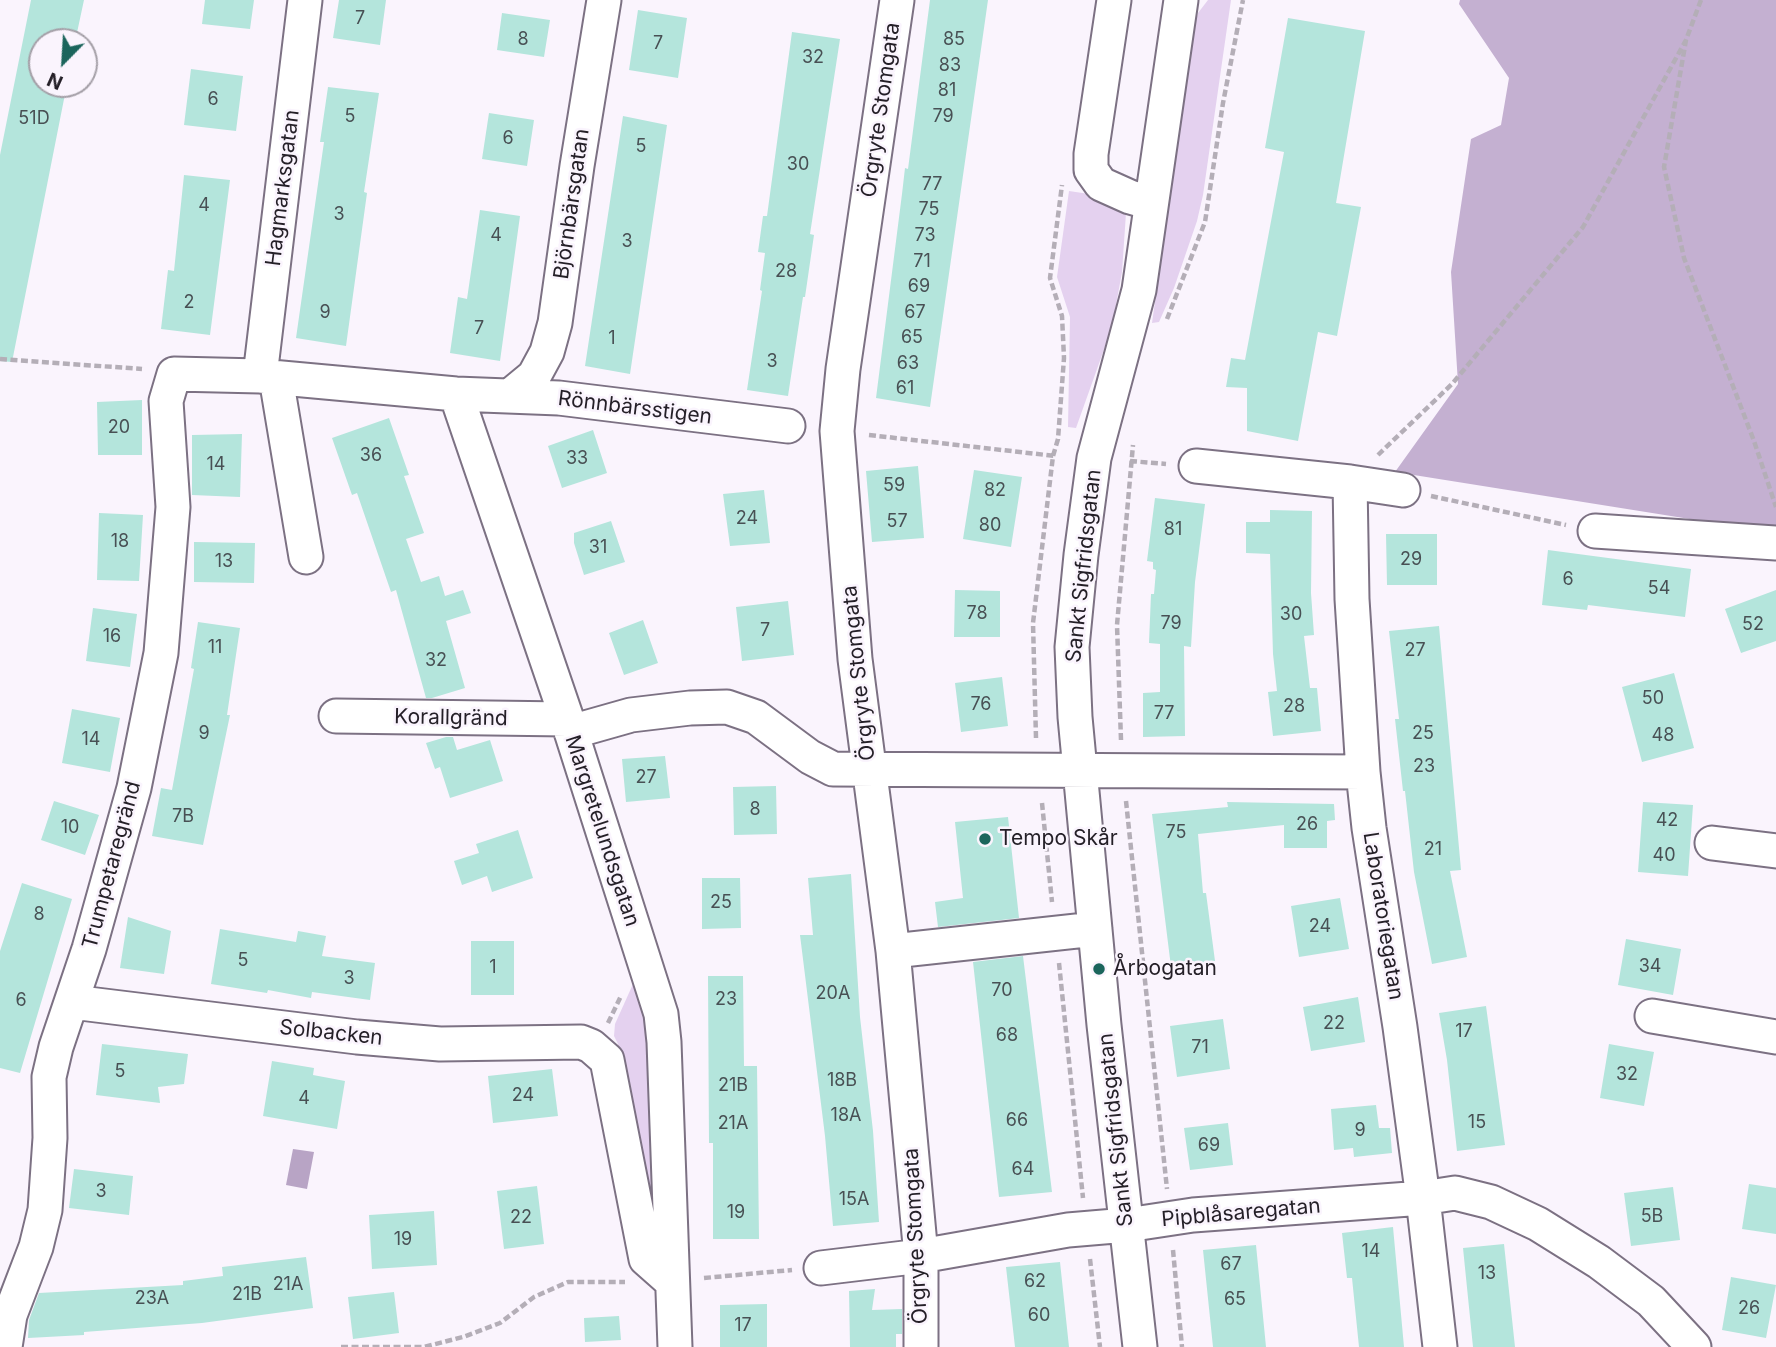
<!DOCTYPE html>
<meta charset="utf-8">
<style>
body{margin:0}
#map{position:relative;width:1776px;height:1347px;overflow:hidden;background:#faf4fd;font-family:Inter,sans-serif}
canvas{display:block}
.north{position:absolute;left:28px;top:28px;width:70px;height:70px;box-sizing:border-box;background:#faf4fd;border:2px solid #a49fa7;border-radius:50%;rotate:204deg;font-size:19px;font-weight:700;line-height:28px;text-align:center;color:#241f27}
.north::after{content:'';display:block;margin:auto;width:24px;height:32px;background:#1b655c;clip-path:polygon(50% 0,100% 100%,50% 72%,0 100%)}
</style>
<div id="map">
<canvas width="1776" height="1347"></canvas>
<div class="north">N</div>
</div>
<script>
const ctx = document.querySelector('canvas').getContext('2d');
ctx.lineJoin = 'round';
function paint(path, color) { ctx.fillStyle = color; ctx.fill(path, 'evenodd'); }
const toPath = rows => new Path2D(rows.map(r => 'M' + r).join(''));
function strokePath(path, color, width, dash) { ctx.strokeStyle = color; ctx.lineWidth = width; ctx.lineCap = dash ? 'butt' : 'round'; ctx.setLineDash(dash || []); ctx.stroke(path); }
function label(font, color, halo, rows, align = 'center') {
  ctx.font = font + ' Inter,sans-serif'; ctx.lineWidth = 5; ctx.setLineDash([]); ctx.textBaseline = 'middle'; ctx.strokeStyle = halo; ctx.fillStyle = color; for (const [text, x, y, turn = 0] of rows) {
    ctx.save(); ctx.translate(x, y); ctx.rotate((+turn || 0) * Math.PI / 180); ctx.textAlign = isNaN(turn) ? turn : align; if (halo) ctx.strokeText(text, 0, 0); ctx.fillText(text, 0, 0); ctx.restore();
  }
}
paint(toPath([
 [1208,0,1231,0,1203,195,1197,221,1174,288,1159,322,1152,323,1194,26,1198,13],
 [1069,191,1109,197,1126,213,1122,272,1112,327,1076,428,1068,427,1070,317,1057,277],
 [633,984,636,984,648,1031,661,1263,618,1044,614,1036,615,1024]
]), '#e4d1ef');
paint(toPath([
 [1460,0,1776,0,1776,535,1765,531,1395,472,1458,384,1451,272,1471,139,1501,125,1509,78,1459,4]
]), '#c4b0d1');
paint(toPath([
 [293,1149,314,1152,307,1189,286,1185]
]), '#b8a4c5');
paint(toPath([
 [31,0,84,0,75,42,42,42,42,84,67,84,12,362,0,361,0,155],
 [205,0,254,0,250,29,202,24],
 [339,0,386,0,380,45,333,38],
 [930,0,988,0,930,407,876,398,902,194,905,168,908,169],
 [638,10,687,18,678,78,629,70],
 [502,13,550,20,544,57,497,50],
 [1288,18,1365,31,1336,203,1361,207,1337,336,1318,332,1298,441,1247,431,1247,388,1226,387,1231,358,1245,360,1284,152,1265,148],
 [792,32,840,39,810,234,814,235,805,297,803,297,788,396,747,390,762,291,760,290,765,253,758,252,763,216,767,216],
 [191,69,243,76,236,131,184,125],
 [328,87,379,93,364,192,367,193,346,346,296,338,324,142,320,142],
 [489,113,534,120,527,166,482,159],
 [623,116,667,125,630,374,585,366],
 [184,175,230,180,210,335,161,329,168,270,174,271],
 [480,210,520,216,500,361,450,353,458,297,467,299],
 [142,400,142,455,98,455,97,402],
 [389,418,409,475,404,476,424,533,406,539,421,582,439,576,445,596,463,590,471,613,446,621,465,688,432,698,426,698,396,590,391,592,357,493,352,495,332,438],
 [593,430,607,473,562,488,548,446],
 [242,434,240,497,192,495,192,435],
 [918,466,924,538,872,542,866,471],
 [974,470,1022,477,1011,547,963,539],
 [764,490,770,543,730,546,723,494],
 [1155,498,1205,504,1195,582,1191,647,1184,646,1185,736,1143,737,1143,693,1160,692,1160,644,1149,643,1151,594,1154,594,1156,570,1153,569,1153,562,1147,561],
 [1270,510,1312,511,1311,593,1314,635,1304,636,1310,688,1317,688,1321,731,1273,736,1268,692,1277,691,1273,654,1270,554,1246,553,1246,522,1270,522],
 [99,513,143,515,139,581,97,580],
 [611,521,625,562,584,575,574,543,574,533],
 [1386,534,1437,534,1437,585,1387,585],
 [194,542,255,543,254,583,194,582],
 [1548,550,1691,569,1685,617,1588,605,1587,610,1542,605],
 [955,590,1000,591,1000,637,954,637],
 [1776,590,1776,641,1741,653,1725,609],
 [788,601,794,655,742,661,736,607],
 [93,608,137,614,130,667,86,661],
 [643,620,658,663,624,675,609,633],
 [198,622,240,628,227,715,230,715,203,845,152,836,161,788,172,790,194,669,191,668],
 [1439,626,1461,870,1450,871,1467,957,1432,964,1414,872,1405,791,1403,791,1395,719,1399,719,1389,631],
 [1674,673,1694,748,1642,762,1622,687],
 [1002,677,1008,726,961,732,955,683],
 [72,709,120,718,110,772,62,763],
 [446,737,453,737,457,750,490,740,503,781,450,798,440,767,435,769,426,743],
 [665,756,670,798,626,802,622,759],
 [776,786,777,834,734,835,733,787],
 [54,801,99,815,85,855,41,840],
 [1227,802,1334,804,1335,820,1327,821,1327,848,1284,848,1284,825,1198,834,1203,893,1206,893,1215,961,1171,967,1152,814,1228,807],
 [1643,802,1693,805,1688,876,1638,872],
 [1008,817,1019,918,938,927,935,902,963,898,955,822],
 [518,830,533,878,492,892,487,876,462,885,454,861,479,853,476,844],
 [851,874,860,1017,873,1131,879,1222,833,1226,825,1136,800,935,813,935,808,878],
 [702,878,740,878,741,928,702,929],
 [22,883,72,899,20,1073,0,1068,0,951],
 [1340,898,1349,949,1299,957,1291,906],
 [128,917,171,931,164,974,120,968],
 [220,929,296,942,298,931,326,936,322,956,375,963,370,1000,312,992,311,998,268,990,267,993,211,984],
 [1626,939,1681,949,1673,995,1618,985],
 [471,941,514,941,514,995,471,995],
 [1023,956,1052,1192,999,1197,973,962],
 [708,976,743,976,744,1066,757,1066,759,1239,713,1239,713,1143,709,1143],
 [1358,997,1365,1042,1311,1051,1303,1007],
 [1486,1006,1505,1145,1457,1151,1447,1060,1439,1013],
 [1223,1019,1230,1069,1177,1077,1170,1026],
 [102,1044,188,1054,184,1084,158,1087,160,1103,96,1095],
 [1609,1044,1654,1052,1644,1106,1600,1098],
 [272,1061,314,1068,313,1075,345,1081,337,1129,263,1116],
 [552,1069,558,1116,493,1123,488,1076],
 [1376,1105,1379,1128,1390,1128,1392,1153,1354,1157,1353,1148,1334,1150,1331,1109],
 [1228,1123,1233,1165,1190,1170,1184,1128],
 [74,1169,133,1176,129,1215,69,1208],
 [1749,1184,1776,1188,1776,1234,1742,1229],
 [537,1186,544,1244,504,1249,497,1191],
 [1673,1187,1680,1240,1631,1246,1624,1193],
 [434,1211,437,1265,372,1269,369,1215],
 [1393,1227,1404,1347,1359,1347,1352,1278,1347,1278,1342,1233],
 [1504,1244,1515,1347,1473,1347,1463,1248],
 [1256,1245,1266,1347,1213,1347,1203,1250],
 [306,1257,313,1308,202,1323,84,1332,84,1335,28,1338,29,1320,39,1293,183,1285,183,1281,223,1276,222,1267],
 [1060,1262,1069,1347,1015,1347,1006,1267],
 [1731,1277,1776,1285,1766,1338,1722,1330],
 [875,1289,872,1310,902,1309,902,1334,896,1334,896,1347,850,1347,849,1291],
 [394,1292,399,1333,353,1339,348,1297],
 [767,1304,767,1347,720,1347,720,1305],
 [619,1316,621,1340,585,1342,584,1318]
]), '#b4e5dc');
const minor = toPath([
 [897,0,843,369,837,431,855,659,893,951,921,1256,921,1347],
 [1114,0,1091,154,1091,170,1101,184,1130,197,1151,203],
 [260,376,305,0],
 [276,378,306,557],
 [456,394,567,719,661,1014,664,1042,675,1347],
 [511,395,534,376,547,352,555,323,577,166,604,0],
 [1196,466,1350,482,1403,490],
 [1350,482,1352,599,1363,772,1369,828,1400,1027,1423,1198,1440,1347],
 [1595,531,1776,543],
 [336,716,567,719],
 [571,732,631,715,690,708,727,707,756,717,810,757,833,769,1363,772],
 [1712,843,1776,851],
 [893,951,1095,929],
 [72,1002,357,1037,440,1044,581,1042,591,1046,607,1060,646,1259,672,1282],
 [1652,1016,1776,1037],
 [821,1268,921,1256,1068,1230,1127,1225,1193,1215,1423,1198,1455,1193,1491,1202,1538,1224,1599,1262,1651,1301,1694,1347],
 [5,1347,10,1315,36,1247,45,1210,50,1138,49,1077,56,1047,89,949,134,788,161,653,173,507,166,401,174,374,260,376,456,394,559,398,788,426],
 [1140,1347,1104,1025,1075,717,1072,647,1081,555,1094,458,1139,290,1181,0]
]);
strokePath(minor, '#7c7183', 37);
strokePath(toPath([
 [1701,0,1686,40,1664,167,1684,258,1754,441,1776,507],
 [1167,319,1205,222,1223,103,1243,0],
 [0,359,142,369],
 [869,435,1055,456],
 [1378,455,1452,384,1583,227,1686,40],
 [1130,461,1166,464],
 [1431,496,1566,525],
 [1036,738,1033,623,1053,456,1058,439,1064,358,1062,316,1050,278,1062,185],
 [1121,740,1117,625,1133,445],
 [1126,801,1167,1189],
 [1042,803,1052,902],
 [1059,963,1083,1198],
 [608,1023,621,996],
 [1173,1250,1182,1347],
 [1090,1259,1100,1347],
 [704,1278,792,1270],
 [341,1347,424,1347,463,1337,500,1323,534,1297,568,1282,625,1282]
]), '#b4aeb7', 4.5, [7, 3.5]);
strokePath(minor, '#fff', 33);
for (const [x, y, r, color] of [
 [985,839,7,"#1b655c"],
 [1099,969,7,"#1b655c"]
]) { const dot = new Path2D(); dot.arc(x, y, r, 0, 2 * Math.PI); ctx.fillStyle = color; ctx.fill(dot); strokePath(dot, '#faf4fd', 2.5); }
label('18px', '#485054', null, [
 ["7",360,19],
 ["8",523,40],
 ["85",954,40],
 ["7",658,44],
 ["32",813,58],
 ["83",950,66],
 ["81",947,91],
 ["6",213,100],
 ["5",350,117],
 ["79",943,117],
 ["51D",34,119],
 ["6",508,139],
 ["5",641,147],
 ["30",798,165],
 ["77",932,185],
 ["4",204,206],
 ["75",929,210],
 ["3",339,215],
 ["4",496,236],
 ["73",925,236],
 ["3",627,242],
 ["71",922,262],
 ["28",786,272],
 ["69",919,287],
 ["2",189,303],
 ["9",325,313],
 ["67",915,313],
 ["7",479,329],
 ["65",912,338],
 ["1",612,339],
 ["3",772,362],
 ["63",908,364],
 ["61",905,389],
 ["20",119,428],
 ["36",371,456],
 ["33",577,459],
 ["14",216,465],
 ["59",894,486],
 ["82",995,491],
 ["24",747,519],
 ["57",897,522],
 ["80",990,526],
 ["81",1173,530],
 ["18",120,542],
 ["31",598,548],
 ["29",1411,560],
 ["13",224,562],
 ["6",1568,580],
 ["54",1659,589],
 ["78",977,614],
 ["30",1291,615],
 ["79",1171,624],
 ["52",1753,625],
 ["7",765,631],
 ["16",112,637],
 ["11",215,648],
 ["27",1415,651],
 ["32",436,661],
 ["50",1653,699],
 ["76",981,705],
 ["28",1294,707],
 ["77",1164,714],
 ["9",204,734],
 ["25",1423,734],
 ["48",1663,736],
 ["14",91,740],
 ["23",1424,767],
 ["27",646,778],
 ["8",755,810],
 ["7B",183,817],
 ["42",1667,821],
 ["26",1307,825],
 ["10",70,828],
 ["75",1176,833],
 ["21",1433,850],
 ["40",1664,856],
 ["25",721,903],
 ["8",39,915],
 ["24",1320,927],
 ["5",243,961],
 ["34",1650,967],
 ["1",493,968],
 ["3",349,979],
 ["70",1002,991],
 ["20A",833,994],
 ["23",726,1000],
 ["6",21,1001],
 ["22",1334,1024],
 ["17",1464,1032],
 ["68",1007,1036],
 ["71",1200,1048],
 ["5",120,1072],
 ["32",1627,1075],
 ["18B",842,1081],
 ["21B",733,1086],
 ["24",523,1096],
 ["4",304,1099],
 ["18A",846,1116],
 ["66",1017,1121],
 ["15",1477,1123],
 ["21A",733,1124],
 ["9",1360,1131],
 ["69",1209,1146],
 ["64",1023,1170],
 ["3",101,1192],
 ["15A",854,1200],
 ["19",736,1213],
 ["5B",1652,1217],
 ["22",521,1218],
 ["19",403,1240],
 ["14",1371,1252],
 ["67",1231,1265],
 ["13",1487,1274],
 ["62",1035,1282],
 ["21A",288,1285],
 ["21B",247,1295],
 ["23A",152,1299],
 ["65",1235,1300],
 ["26",1749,1309],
 ["60",1039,1316],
 ["17",743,1326]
]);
label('21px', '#241f27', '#faf4fd', [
 ["Örgryte Stomgata",881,110,-82],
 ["Hagmarksgatan",283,188,-83],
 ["Björnbärsgatan",572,204,-82],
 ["Rönnbärsstigen",635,408,7],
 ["Sankt Sigfridsgatan",1084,566,-84],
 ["Örgryte Stomgata",859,673,-96],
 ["Korallgränd",451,718,1],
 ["Margretelundsgatan",602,831,72],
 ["Trumpetaregränd",112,865,-75],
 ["Laboratoriegatan",1383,916,81],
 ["Solbacken",331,1033,6],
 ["Sankt Sigfridsgatan",1116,1130,-96],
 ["Pipblåsaregatan",1241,1213,-5],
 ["Örgryte Stomgata",916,1236,-93]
]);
label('21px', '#241f27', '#faf4fd', [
 ["Tempo Skår",999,839],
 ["Årbogatan",1113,969]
], 'left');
</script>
